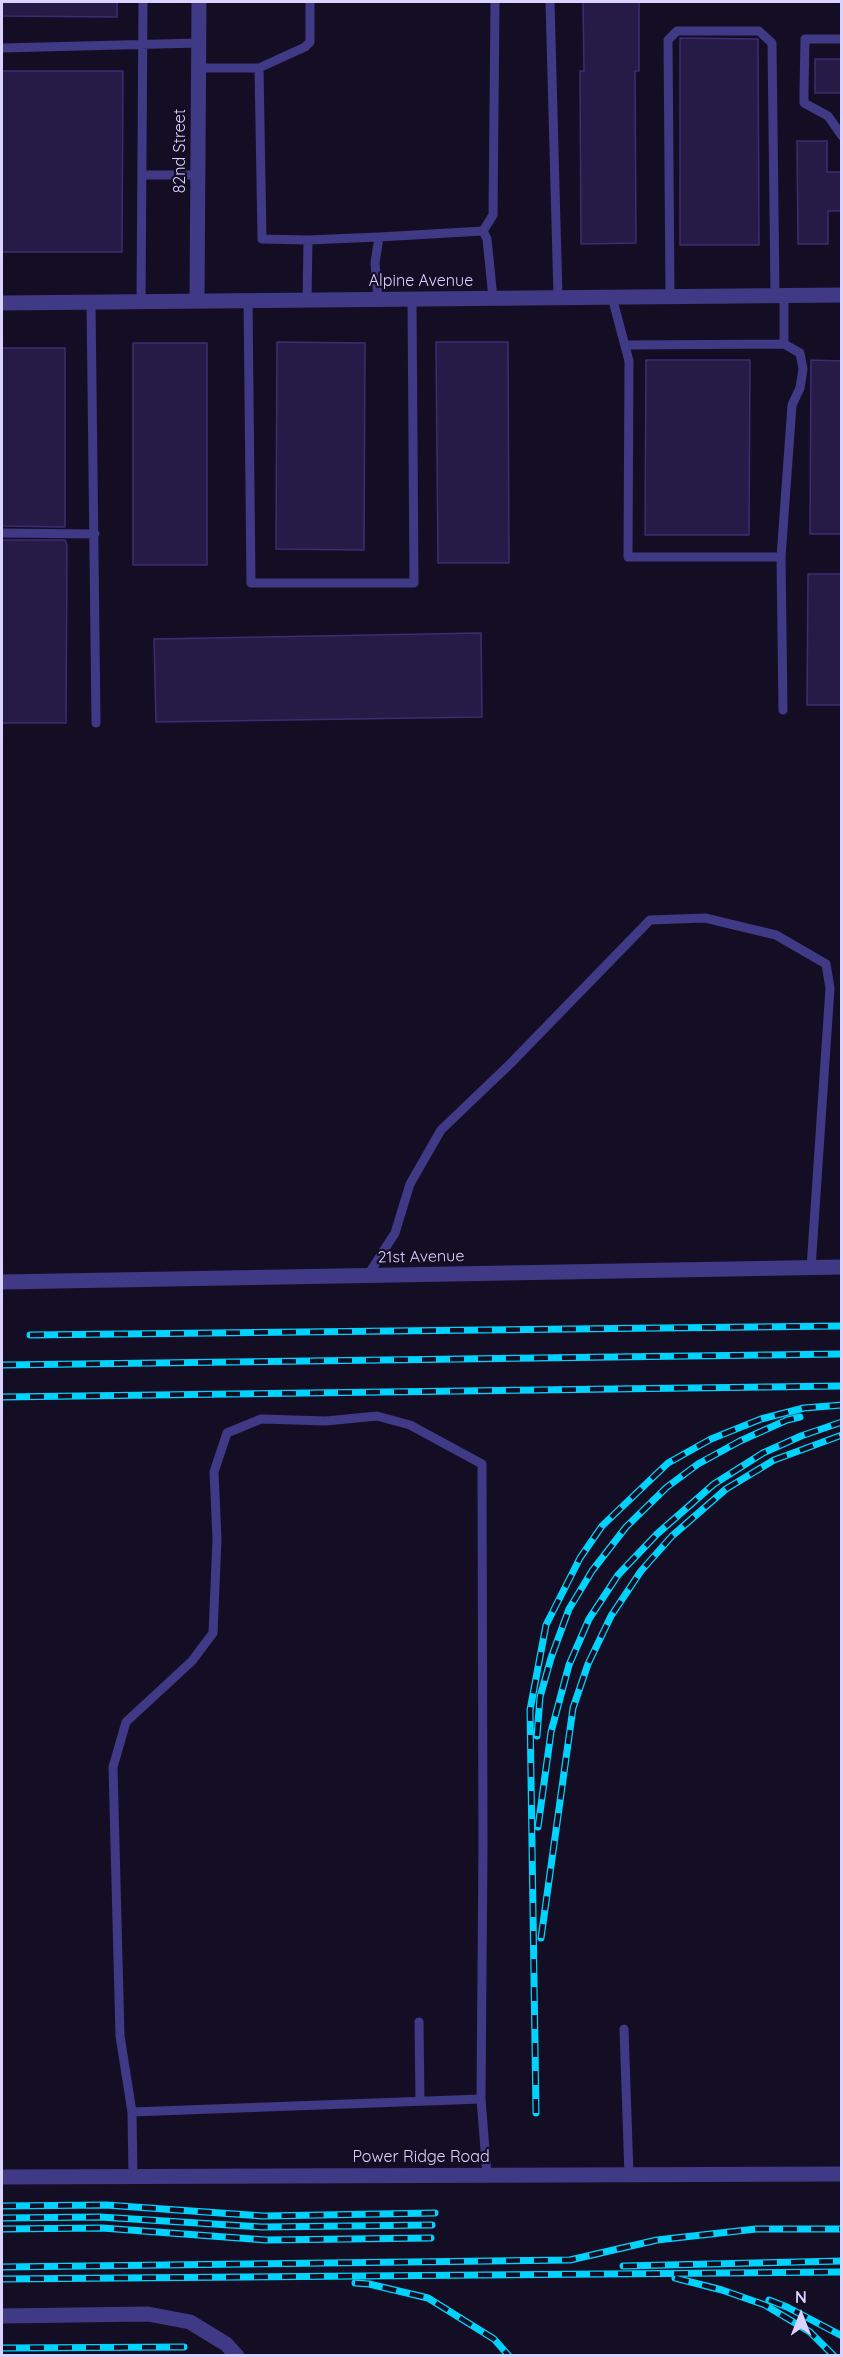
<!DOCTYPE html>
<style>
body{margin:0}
#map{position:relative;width:843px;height:2357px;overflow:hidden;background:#140e25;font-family:Quicksand,sans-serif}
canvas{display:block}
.frame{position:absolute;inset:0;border:3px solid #dad3ff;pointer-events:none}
.north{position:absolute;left:771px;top:2285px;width:60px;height:60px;-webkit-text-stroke:4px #140e25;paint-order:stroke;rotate:0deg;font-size:16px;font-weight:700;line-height:24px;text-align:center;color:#dad3ff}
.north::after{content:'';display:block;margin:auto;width:21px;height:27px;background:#dad3ff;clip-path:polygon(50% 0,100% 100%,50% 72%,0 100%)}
</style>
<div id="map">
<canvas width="843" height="2357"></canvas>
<div class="frame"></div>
<div class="north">N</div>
</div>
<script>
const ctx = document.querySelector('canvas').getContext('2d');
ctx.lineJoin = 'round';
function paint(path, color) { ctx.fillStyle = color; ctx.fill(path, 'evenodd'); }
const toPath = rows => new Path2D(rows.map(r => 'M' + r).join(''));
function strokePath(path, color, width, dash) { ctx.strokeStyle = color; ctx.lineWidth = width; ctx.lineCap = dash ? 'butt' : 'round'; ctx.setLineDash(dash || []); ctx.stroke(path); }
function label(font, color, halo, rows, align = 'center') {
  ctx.font = font + ' Quicksand,sans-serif'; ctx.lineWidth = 4.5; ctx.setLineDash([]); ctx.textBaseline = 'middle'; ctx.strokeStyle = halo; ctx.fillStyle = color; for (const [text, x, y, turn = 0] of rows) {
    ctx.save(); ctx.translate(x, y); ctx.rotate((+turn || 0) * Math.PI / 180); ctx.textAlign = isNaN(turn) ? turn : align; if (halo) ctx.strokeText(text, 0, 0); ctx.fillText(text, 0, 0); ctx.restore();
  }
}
const building = toPath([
 [2,2,117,2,117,17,2,16,2,2],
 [583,2,639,2,639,71,635,71,636,243,581,244,580,71,584,71,583,2],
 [680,38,758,39,759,245,680,245,680,38],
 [815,59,842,59,842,93,815,93,815,59],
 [2,71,123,71,122,252,2,252,2,71],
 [797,141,827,141,827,172,842,172,842,211,828,211,828,244,798,244,797,141],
 [277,342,365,343,364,550,276,549,277,342],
 [436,342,508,342,509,563,438,563,436,342],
 [133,343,207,343,207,565,133,565,133,343],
 [2,348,65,348,65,527,2,526,2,348],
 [646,360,750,360,749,535,645,535,646,360],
 [811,360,842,361,842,534,810,534,811,360],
 [2,540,65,540,67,545,66,723,2,723,2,540],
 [808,574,842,574,842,705,807,705,808,574],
 [481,633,482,717,156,722,154,639,481,633]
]);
paint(building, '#261a47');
strokePath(building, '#3e2c73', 1.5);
strokePath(toPath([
 [550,2,558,297],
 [842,39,805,39,804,91,804,103,828,116,842,136],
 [2,48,199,43],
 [199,68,259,68,262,239,308,240],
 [259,68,305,47,310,42,310,2],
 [142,175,198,175],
 [483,231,493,215,495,2],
 [670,296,668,40,677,31,759,31,772,43,775,295],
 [612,297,629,361,628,557,781,557],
 [378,299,375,263,379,237,483,231,487,239,493,298],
 [248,300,251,583,414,583,412,299],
 [307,300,308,240,379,237],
 [91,302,96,723],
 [141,302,143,2],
 [625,345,784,344],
 [2,533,95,534],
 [783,710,781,557,792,405,800,388,803,369,800,353,784,344,784,295],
 [368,1275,395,1233,410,1184,441,1130,510,1064,650,920,705,918,776,935,826,964,830,988,811,1268],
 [419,2022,420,2101],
 [624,2029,629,2175],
 [132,2112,120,2036,113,1767,126,1722,192,1661,213,1633,217,1539,214,1472,227,1433,261,1419,326,1421,377,1416,410,1425,482,1464,483,1846,481,2099],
 [133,2177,132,2112,481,2099,487,2175]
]), '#403985', 9);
strokePath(toPath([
 [197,301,199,2],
 [2,303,842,295],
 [2,1282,842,1267],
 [2,2177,842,2174],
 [2,2316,148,2314,190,2322,226,2344,237,2356]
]), '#403985', 15);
const rail = toPath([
 [30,1335,842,1326],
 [2,1365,842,1354],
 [2,1397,842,1386],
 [537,1736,540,1697,551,1658,569,1609,592,1571,626,1527,667,1487,698,1464,740,1441,787,1420,800,1417],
 [538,1827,551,1732,569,1665,589,1619,618,1575,657,1534,714,1484,763,1453,801,1436,842,1422],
 [541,1938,573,1708,588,1664,611,1616,641,1571,672,1536,726,1489,774,1460,842,1435],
 [536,2113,530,1710,546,1625,580,1558,602,1526,668,1463,711,1439,761,1419,804,1408,842,1405],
 [2,2206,106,2205,263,2216,435,2213],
 [2,2218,100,2217,262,2227,432,2225],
 [2,2229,102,2228,266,2240,431,2238],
 [623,2266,842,2261],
 [2,2267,570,2260,657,2240,756,2229,842,2229],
 [675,2278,722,2290,765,2305,810,2332,834,2356],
 [2,2279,842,2272],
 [355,2283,369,2284,428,2298,494,2339,509,2356],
 [769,2300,787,2307,842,2336],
 [2,2348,184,2347]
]);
strokePath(rail, '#00d4fe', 7);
strokePath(rail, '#140e25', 4.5, [14]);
label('16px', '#dad3ff', '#140e25', [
 ["82nd Street",180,151,-90],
 ["Alpine Avenue",421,281],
 ["21st Avenue",421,1257,-1],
 ["Power Ridge Road",421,2157]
]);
</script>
